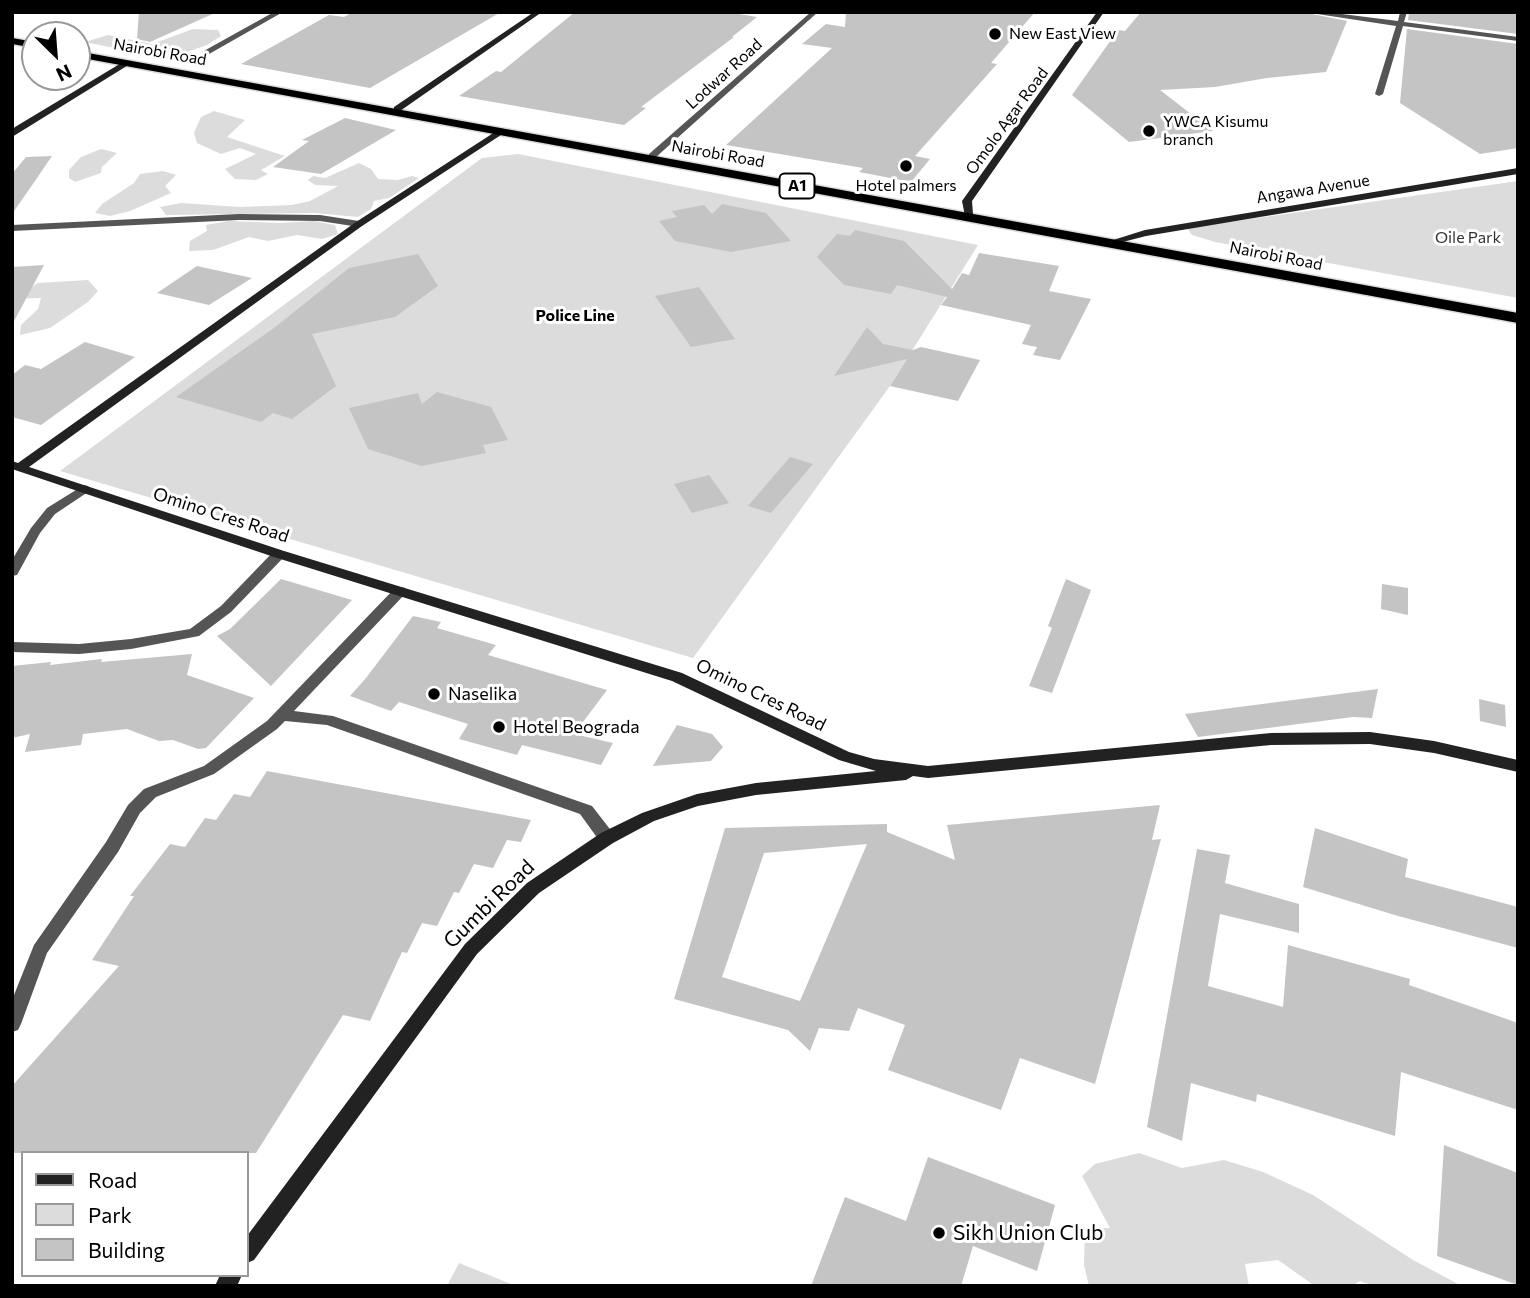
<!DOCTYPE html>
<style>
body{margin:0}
#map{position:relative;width:1530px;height:1298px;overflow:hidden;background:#fff;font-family:Commissioner,sans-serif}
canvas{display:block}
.frame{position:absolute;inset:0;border:14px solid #000;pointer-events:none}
.legend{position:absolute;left:21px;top:1151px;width:228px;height:126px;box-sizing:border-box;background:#fff;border:2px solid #999;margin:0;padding:9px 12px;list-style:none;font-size:21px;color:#000}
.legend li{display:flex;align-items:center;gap:14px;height:35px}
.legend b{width:35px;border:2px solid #999}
.north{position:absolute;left:21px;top:21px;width:70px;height:70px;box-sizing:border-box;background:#fff;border:2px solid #999;border-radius:50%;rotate:155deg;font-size:19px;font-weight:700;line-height:28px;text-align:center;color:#000}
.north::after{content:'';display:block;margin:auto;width:24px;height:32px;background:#000;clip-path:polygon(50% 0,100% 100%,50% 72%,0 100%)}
</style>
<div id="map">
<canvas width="1530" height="1298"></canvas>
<div class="frame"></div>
<ul class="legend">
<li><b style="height:9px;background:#222"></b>Road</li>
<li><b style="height:19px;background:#dcdcdc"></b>Park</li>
<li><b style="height:19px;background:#c4c4c4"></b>Building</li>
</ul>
<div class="north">N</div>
</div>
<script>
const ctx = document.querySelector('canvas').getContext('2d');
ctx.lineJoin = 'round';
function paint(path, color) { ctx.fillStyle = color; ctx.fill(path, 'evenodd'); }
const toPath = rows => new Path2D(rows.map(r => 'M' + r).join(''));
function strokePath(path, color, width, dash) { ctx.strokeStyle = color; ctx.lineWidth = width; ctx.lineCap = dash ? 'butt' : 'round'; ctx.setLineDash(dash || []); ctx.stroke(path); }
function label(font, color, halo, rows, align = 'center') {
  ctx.font = font + ' Commissioner,sans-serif'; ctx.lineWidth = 6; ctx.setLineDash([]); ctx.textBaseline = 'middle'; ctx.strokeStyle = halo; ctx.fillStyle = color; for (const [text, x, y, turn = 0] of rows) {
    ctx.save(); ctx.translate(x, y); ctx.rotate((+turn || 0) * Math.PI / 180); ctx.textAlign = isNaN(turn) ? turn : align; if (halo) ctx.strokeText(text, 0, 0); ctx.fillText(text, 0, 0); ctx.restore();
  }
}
paint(toPath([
 [193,29,218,30,221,36,207,45,167,59,85,42,108,35,152,44],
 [214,111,245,120,227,137,285,156,261,170,268,174,256,180,235,179,225,169,256,154,240,148,221,154,197,143,194,133,201,117],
 [101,149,117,153,102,167,101,173,75,182,69,178,69,170,81,157],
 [518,154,978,245,890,386,693,658,60,471,482,158],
 [359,163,371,169,378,179,398,180,412,176,419,178,389,198,374,201,371,209,358,217,314,213,166,215,160,207,181,203,240,207,292,205,310,201,338,186,315,185,308,180,313,176,325,178],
 [163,171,176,175,165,186,171,193,130,211,110,216,95,213,102,204,134,183,140,174],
 [1518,181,1518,298,1215,242,1192,235,1187,228],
 [228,221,280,223,314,221,335,225,338,234,322,239,297,235,268,241,249,237,213,250,189,251,190,241,207,231,206,225],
 [88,280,98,291,88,302,50,328,20,335,21,325,38,309,41,298,12,299,38,283],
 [1139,1153,1182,1168,1224,1160,1263,1172,1313,1195,1413,1260,1462,1286,1373,1286,1360,1281,1351,1286,1315,1286,1278,1260,1245,1264,1249,1286,1089,1286,1084,1265,1085,1228,1110,1228,1082,1176,1095,1164],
 [459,1263,516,1286,447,1286]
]), '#dcdcdc');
paint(toPath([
 [139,12,217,12,150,42,137,39],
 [353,12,501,12,370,88,241,64,329,15,344,17],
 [575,12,727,12,757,17,732,37,734,37,641,107,646,108,624,125,459,96,496,71,501,72],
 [846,12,1035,12,991,63,997,64,915,156,930,159,911,182,859,172,863,168,726,145,832,48,802,44,826,24,845,27],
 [1141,12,1302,12,1347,21,1326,72,1267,78,1215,87,1160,90,1213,131,1129,142,1072,95,1118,30,1125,31],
 [1409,12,1518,12,1518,34,1408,20],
 [1407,29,1518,44,1518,148,1480,154,1400,103],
 [345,118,396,130,321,174,273,167,309,141,302,140],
 [52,156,35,181,12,214,12,174,26,157],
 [722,204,766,213,791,241,731,252,675,241,659,221,677,217,672,211,704,205,712,214],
 [855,230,904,241,952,289,962,273,969,275,979,253,1059,266,1049,291,1091,299,1060,360,1033,355,1037,347,1022,344,1031,325,941,305,947,297,897,285,891,294,844,285,817,257,837,234,850,236],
 [418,254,438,286,395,317,312,334,336,386,292,419,273,413,261,422,176,397,274,328,349,268],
 [44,265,12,325,12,267],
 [197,266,252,278,209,305,157,293],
 [699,287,735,339,691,347,655,296],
 [867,327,883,344,913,350,921,347,980,360,958,401,890,386,907,359,834,376],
 [85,342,135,357,41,425,12,417,12,375,25,365,41,369],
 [437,392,491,407,508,440,483,445,486,453,422,466,368,449,349,408,418,393,422,404],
 [790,457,813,464,771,513,748,506],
 [709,475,729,503,692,513,674,484],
 [281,579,352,600,271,686,217,636,230,629],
 [1066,579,1091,590,1052,693,1029,686,1052,628,1048,626],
 [1382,584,1408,588,1408,615,1381,609],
 [413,616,441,622,437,628,496,645,488,655,607,690,574,734,613,743,601,765,522,745,517,755,459,739,468,724,399,702,391,711,350,696,366,678],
 [192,654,187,675,254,698,206,748,198,749,173,740,159,741,127,729,83,734,81,745,25,752,30,734,12,738,12,666,51,662,50,665,102,659,101,662],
 [1378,689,1372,718,1353,717,1198,737,1185,714],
 [1479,699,1505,705,1506,727,1480,721],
 [677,725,712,734,723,747,711,761,653,766],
 [267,771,531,820,521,842,507,840,493,868,474,864,459,893,454,892,437,926,422,923,407,953,402,952,370,1021,343,1015,256,1153,12,1153,12,1086,119,966,92,960,134,896,130,896,170,844,185,847,205,818,216,820,234,794,250,797],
 [1160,805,1152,840,1161,839,1095,1084,1020,1058,1001,1110,888,1070,905,1025,858,1008,849,1031,819,1028,810,1051,788,1030,674,999,725,828,887,824,887,832,955,860,947,825],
 [867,844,800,1001,722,977,764,853],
 [1315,828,1408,859,1405,877,1518,907,1518,948,1398,916,1303,887],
 [1197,849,1230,855,1225,883,1299,904,1299,933,1220,914,1208,986,1283,1007,1288,945,1410,979,1409,985,1518,1023,1518,1110,1401,1072,1395,1136,1257,1094,1256,1102,1191,1083,1182,1141,1147,1127],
 [1444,1145,1518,1173,1518,1285,1437,1256],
 [928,1157,1055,1205,1037,1271,973,1246,961,1286,811,1286,845,1197,906,1221]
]), '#c4c4c4');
const highway = toPath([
 [12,38,35,42,35,48,12,44,12,38],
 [77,51,1518,313,1518,323,77,57,77,51]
]);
strokePath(highway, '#dbdbdb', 3);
paint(toPath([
 [274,12,283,12,209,54,202,52,274,12],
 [811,12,818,12,655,158,649,158,649,154,811,12],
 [1304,12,1326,12,1398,21,1400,12,1407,12,1404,22,1518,37,1518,41,1403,26,1383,94,1379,96,1375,94,1396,26,1304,12],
 [239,214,320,215,359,221,364,224,359,227,320,221,239,220,12,231,12,225,239,214],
 [84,485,88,486,90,489,88,492,55,514,40,533,17,575,12,576,12,560,31,528,47,508,84,485],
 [279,550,285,554,284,557,231,612,199,636,131,649,79,654,12,652,12,642,79,644,131,639,190,629,221,606,274,551,279,550],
 [400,587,405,588,407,591,405,594,294,711,333,716,592,806,613,833,615,838,613,843,607,844,601,843,580,814,327,725,285,721,277,729,214,774,156,797,140,813,118,852,47,953,21,1024,18,1030,12,1032,12,1000,34,945,106,842,128,805,144,789,204,766,267,721,395,588,400,587]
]), '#555');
paint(toPath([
 [534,12,542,12,400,111,394,111,394,107,534,12],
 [1097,12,1104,12,972,201,973,214,965,216,962,201,1097,12],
 [123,62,130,64,12,137,12,130,15,127,123,62],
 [498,130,501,131,501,135,362,226,29,467,284,551,682,673,849,752,874,759,928,766,1271,733,1370,732,1434,741,1518,760,1518,772,1434,753,1370,744,1271,745,928,778,913,776,906,780,756,795,698,806,654,821,613,843,539,893,477,954,254,1260,247,1263,247,1236,465,944,527,883,601,833,642,813,697,794,756,783,876,771,839,760,672,681,274,557,12,469,12,461,18,463,356,222,498,130],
 [1518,168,1518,174,1146,236,1115,244,1110,241,1145,230,1518,168],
 [220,1275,242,1275,237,1286,215,1286,220,1275]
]), '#222');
paint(highway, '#000');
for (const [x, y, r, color] of [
 [995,34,7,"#000"],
 [1149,131,7,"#000"],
 [906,166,7,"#000"],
 [434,694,7,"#000"],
 [499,727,7,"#000"],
 [939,1233,7,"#000"]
]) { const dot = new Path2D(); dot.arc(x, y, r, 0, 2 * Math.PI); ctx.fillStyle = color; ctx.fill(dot); strokePath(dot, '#fff', 2.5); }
label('16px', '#000', '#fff', [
 ["New East View",1009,34],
 ["YWCA Kisumu",1163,122],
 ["branch",1163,140],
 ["Hotel palmers",906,186,"center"]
], 'left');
label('16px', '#000', '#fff', [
 ["Nairobi Road",160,52,10],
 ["Lodwar Road",724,74,-42],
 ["Omolo Agar Road",1007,121,-54],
 ["Nairobi Road",718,154,10],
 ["Angawa Avenue",1313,189,-9],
 ["Nairobi Road",1276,256,11]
]);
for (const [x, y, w] of [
 [797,186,35]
]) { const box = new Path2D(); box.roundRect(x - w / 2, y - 12.5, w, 25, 5); ctx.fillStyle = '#fff'; ctx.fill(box); strokePath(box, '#000', 2); }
label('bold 16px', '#000', null, [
 ["A1",797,186]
]);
label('16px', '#333', '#fff', [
 ["Oile Park",1468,238]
]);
label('bold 16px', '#000', '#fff', [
 ["Police Line",575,316]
]);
label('18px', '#000', '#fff', [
 ["Omino Cres Road",221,515,18],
 ["Omino Cres Road",761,695,26]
]);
label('18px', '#000', '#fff', [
 ["Naselika",448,694],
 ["Hotel Beograda",513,727]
], 'left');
label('21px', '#000', '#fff', [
 ["Gumbi Road",489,904,-44]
]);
label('21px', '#000', '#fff', [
 ["Sikh Union Club",953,1233]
], 'left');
</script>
